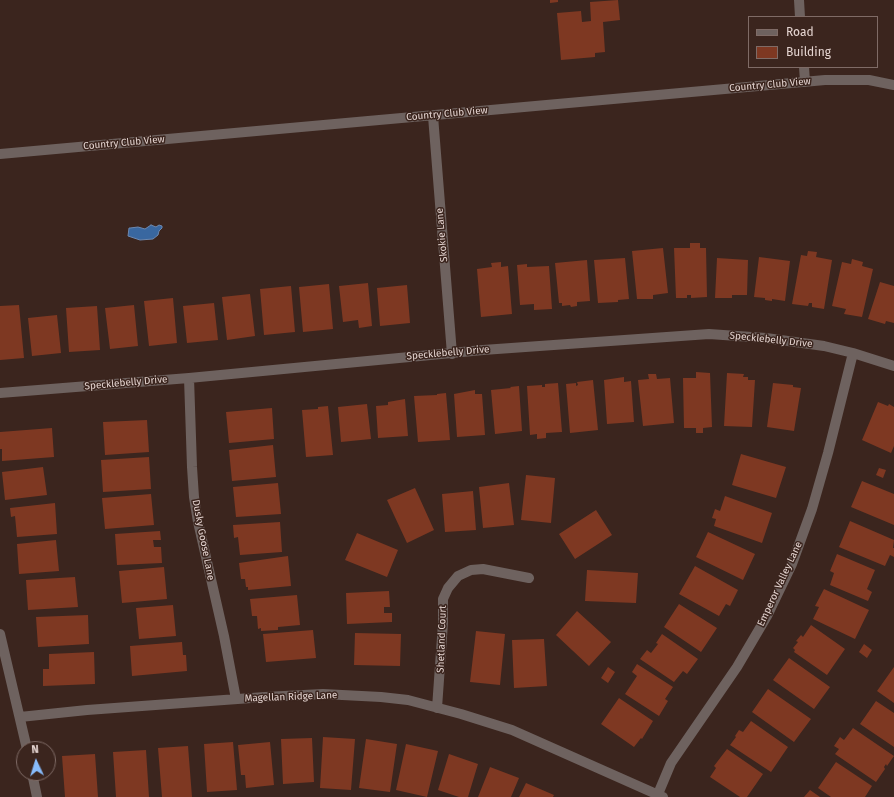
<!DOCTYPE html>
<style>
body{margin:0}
#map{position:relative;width:894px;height:797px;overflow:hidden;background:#3b251e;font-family:"Fira Sans",sans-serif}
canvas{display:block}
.legend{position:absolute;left:748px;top:16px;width:130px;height:52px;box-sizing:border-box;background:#3b251e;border:1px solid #7f6b66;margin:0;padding:5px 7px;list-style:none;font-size:12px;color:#e5d5d1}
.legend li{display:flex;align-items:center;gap:8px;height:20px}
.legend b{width:20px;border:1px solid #7f6b66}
.north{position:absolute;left:16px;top:741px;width:40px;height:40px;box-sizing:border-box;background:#3b251e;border:1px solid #7f6b66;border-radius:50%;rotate:356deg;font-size:11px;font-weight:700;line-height:16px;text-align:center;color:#e5d5d1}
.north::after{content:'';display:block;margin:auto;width:14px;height:18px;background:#87bbfb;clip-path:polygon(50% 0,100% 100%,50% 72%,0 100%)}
</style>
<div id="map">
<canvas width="894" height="797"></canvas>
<ul class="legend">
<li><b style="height:5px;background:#6e625f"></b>Road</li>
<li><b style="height:11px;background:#7e3822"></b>Building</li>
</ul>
<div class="north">N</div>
</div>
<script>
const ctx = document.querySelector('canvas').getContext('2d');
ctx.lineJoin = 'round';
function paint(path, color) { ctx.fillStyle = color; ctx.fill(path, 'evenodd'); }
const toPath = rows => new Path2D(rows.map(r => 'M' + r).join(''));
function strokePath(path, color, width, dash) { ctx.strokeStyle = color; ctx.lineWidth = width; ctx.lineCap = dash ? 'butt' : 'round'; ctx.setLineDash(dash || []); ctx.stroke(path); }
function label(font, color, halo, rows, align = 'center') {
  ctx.font = font + ' "Fira Sans",sans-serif'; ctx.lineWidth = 3; ctx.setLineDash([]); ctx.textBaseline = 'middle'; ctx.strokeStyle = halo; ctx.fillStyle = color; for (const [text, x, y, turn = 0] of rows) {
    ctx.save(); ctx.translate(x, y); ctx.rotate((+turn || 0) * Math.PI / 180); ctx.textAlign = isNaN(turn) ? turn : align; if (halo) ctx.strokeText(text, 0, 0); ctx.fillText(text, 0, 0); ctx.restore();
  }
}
const water = toPath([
 [151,225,156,227,159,225,162,226,162,228,159,231,158,235,153,239,140,240,128,236,129,228,130,228,138,227,145,229,151,225]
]);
paint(water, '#3967a0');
strokePath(water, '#6d88af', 1);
paint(toPath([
 [550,0,558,0,558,2,550,3],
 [618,0,620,20,603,22,605,52,595,53,595,57,561,60,557,13,581,11,582,22,591,21,590,2],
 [690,243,700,243,700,248,706,248,707,297,691,298,691,295,687,295,687,298,676,298,674,248,690,248],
 [663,248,668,293,653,295,653,299,637,299,632,251],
 [808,251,817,252,816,257,832,260,824,309,812,307,812,303,809,303,808,306,792,304,801,255,807,256],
 [759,257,790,261,785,301,772,299,772,301,765,300,765,298,754,297],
 [625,258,629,299,618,300,618,302,598,303,594,260],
 [717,258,748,260,747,295,732,295,732,298,715,298],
 [852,259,863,262,862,266,873,269,862,317,844,314,846,309,832,306,842,262,851,264],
 [587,260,590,301,577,302,577,306,571,307,570,305,562,306,562,303,559,303,555,263],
 [501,262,501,267,508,266,512,314,481,317,477,269,492,267,491,263],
 [527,264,527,267,549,266,552,309,534,310,534,304,520,305,517,265],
 [880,282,894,286,894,323,886,321,885,324,868,319],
 [368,283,372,326,359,328,358,320,343,322,339,286],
 [329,284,333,329,303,332,299,287],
 [407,285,410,323,380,326,377,288],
 [291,286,295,332,264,335,260,289],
 [250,294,255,336,227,340,222,297],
 [173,298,177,343,149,346,144,301],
 [214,303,218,340,187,343,183,306],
 [19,305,24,358,0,360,0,306],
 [134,305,138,346,110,349,105,308],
 [97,306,100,350,69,352,66,308],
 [57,315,61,353,32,356,28,318],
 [696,372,710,373,712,427,703,428,703,433,696,433,696,428,684,428,683,378,696,378],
 [727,373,744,374,743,377,748,377,748,380,755,380,752,427,724,426],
 [648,374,656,374,657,379,670,378,674,423,643,426,638,380,649,379],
 [624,377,624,382,631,381,634,422,607,424,604,380],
 [593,380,598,430,570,433,566,384,576,383,576,386,578,385,577,382],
 [558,383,562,432,546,433,546,438,537,439,537,434,530,435,527,386,542,385,542,387,545,387,545,384],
 [773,383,793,385,793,387,801,388,794,431,767,427],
 [519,386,522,431,495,434,491,390,511,388,510,387],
 [475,390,475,394,482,394,485,435,457,437,454,394],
 [446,393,450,440,418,442,414,396,437,395,437,394],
 [405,399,408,436,378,438,376,406,388,405,388,402],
 [878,402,888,406,889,404,894,407,894,446,891,453,862,440],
 [367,404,371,439,341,442,338,407],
 [328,406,333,455,306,457,302,410,318,409,318,407],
 [272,408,274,439,229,443,226,412],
 [147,420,149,452,105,455,103,422],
 [52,428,54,457,2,461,2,449,0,449,0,432],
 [273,445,276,477,232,481,229,450],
 [741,454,786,467,776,498,732,485],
 [149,457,151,489,103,492,101,460],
 [43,467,47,495,5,500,2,472],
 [879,468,886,470,883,478,876,475],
 [526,475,555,478,551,523,521,520],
 [862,481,894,494,894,525,851,507],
 [278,483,281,514,236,517,233,487],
 [509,483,514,525,483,528,479,487],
 [415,488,434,530,407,543,387,500],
 [473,491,476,530,445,532,442,494],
 [151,494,154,525,105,529,102,498],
 [725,496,772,513,762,543,714,526,716,519,712,518,715,509,720,511],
 [55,503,57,534,17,537,15,516,11,517,10,508],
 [596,510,612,535,575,559,559,534],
 [850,521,894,540,893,548,894,548,894,557,890,555,885,566,839,547],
 [280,522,282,552,240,555,238,537,234,538,233,525],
 [160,531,161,540,153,540,154,547,161,547,162,563,117,565,115,534],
 [708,532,755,554,743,580,696,557],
 [357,533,398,550,387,577,345,560],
 [56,540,59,571,19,574,17,544],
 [837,554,875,570,867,589,872,592,868,601,830,585,834,573,830,571],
 [288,556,291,586,248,590,248,587,246,587,245,579,241,579,239,563],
 [695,566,738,590,730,606,726,604,719,616,679,594],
 [164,567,167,599,122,603,119,571],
 [587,570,638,573,636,603,585,601],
 [75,577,78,607,28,610,26,580],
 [824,589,869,610,855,639,813,619,819,607,815,606],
 [389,591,390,607,384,607,384,613,392,613,392,622,347,624,346,593],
 [297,595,300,625,278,627,278,630,261,631,261,628,258,629,257,616,252,616,250,599],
 [679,604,717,628,701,652,664,627],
 [173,605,176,636,139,639,136,608],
 [577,611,611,642,589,666,556,635],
 [88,615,89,644,38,647,36,617],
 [811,625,845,649,827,675,794,652,795,650,793,648,798,642,796,641,801,635,803,637],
 [313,630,316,658,266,662,263,634],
 [476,631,505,634,500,685,470,682],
 [355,633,401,634,400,666,354,665],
 [662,634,698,659,687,674,683,671,674,682,640,659,647,650,651,653,658,644,656,643],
 [544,639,547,686,514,688,512,640],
 [182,642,183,655,186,655,187,671,132,676,130,646],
 [864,644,872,650,867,658,859,652],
 [94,652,95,684,43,686,43,669,49,669,49,654],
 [789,658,830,687,814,709,773,680],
 [637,664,673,687,665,699,668,701,659,716,625,694,637,676,632,672],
 [608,667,615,672,608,683,601,678],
 [894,667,894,703,877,691],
 [768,689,811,719,794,742,752,712],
 [619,698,653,721,642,739,641,738,634,747,601,724],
 [876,701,894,713,894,747,860,724],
 [751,721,788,747,771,772,730,745,736,737,735,736,739,730,743,732],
 [853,728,894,756,887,766,886,764,884,767,885,769,876,782,835,754,839,749,834,746,840,737,844,740],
 [323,737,355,739,351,790,320,788],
 [312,738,314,782,283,784,281,739],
 [366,739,397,744,390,792,359,788],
 [233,742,237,790,207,792,204,744],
 [270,742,274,785,246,788,245,775,241,775,238,745],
 [406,744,438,751,427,797,396,790],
 [188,746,192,797,162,797,158,748],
 [727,749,763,774,747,797,740,797,710,777,716,768,714,766],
 [146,750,149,797,116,797,113,752],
 [95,754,98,797,65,797,62,756],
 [449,754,478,764,468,797,459,797,438,790],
 [836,762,872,786,865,797,831,797,818,788],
 [490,767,519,778,511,797,478,797],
 [526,783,554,795,553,797,519,797],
 [810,790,820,797,804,797]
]), '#7e3822');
strokePath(toPath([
 [799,0,800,17],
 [804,67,805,82],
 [433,116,452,354],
 [0,154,825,80,869,80,894,85],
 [189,378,192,467,194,497,198,522,224,636,236,699],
 [0,393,189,378,483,350,709,334,766,338,824,346,853,353,894,366],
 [0,634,27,749],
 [437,708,443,623,443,599,448,588,458,576,471,570,483,569,529,578],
 [20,717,87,710,265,697,323,694,381,697,408,700,461,714,512,730,663,797],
 [32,773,37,797],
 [658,794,671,763,737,667,767,616,792,564,812,509,828,453,853,353]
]), '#6e625f', 10);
label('10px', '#e5d5d1', '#3b251e', [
 ["Country Club View",770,85,-5],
 ["Country Club View",447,114,-5],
 ["Country Club View",124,143,-5],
 ["Skokie Lane",442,235,-95],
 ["Specklebelly Drive",771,340,6],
 ["Specklebelly Drive",448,353,-5],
 ["Specklebelly Drive",126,383,-5],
 ["Dusky Goose Lane",203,540,79],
 ["Emperor Valley Lane",780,584,-65],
 ["Shetland Court",442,639,-88],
 ["Magellan Ridge Lane",291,697,-2]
]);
</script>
